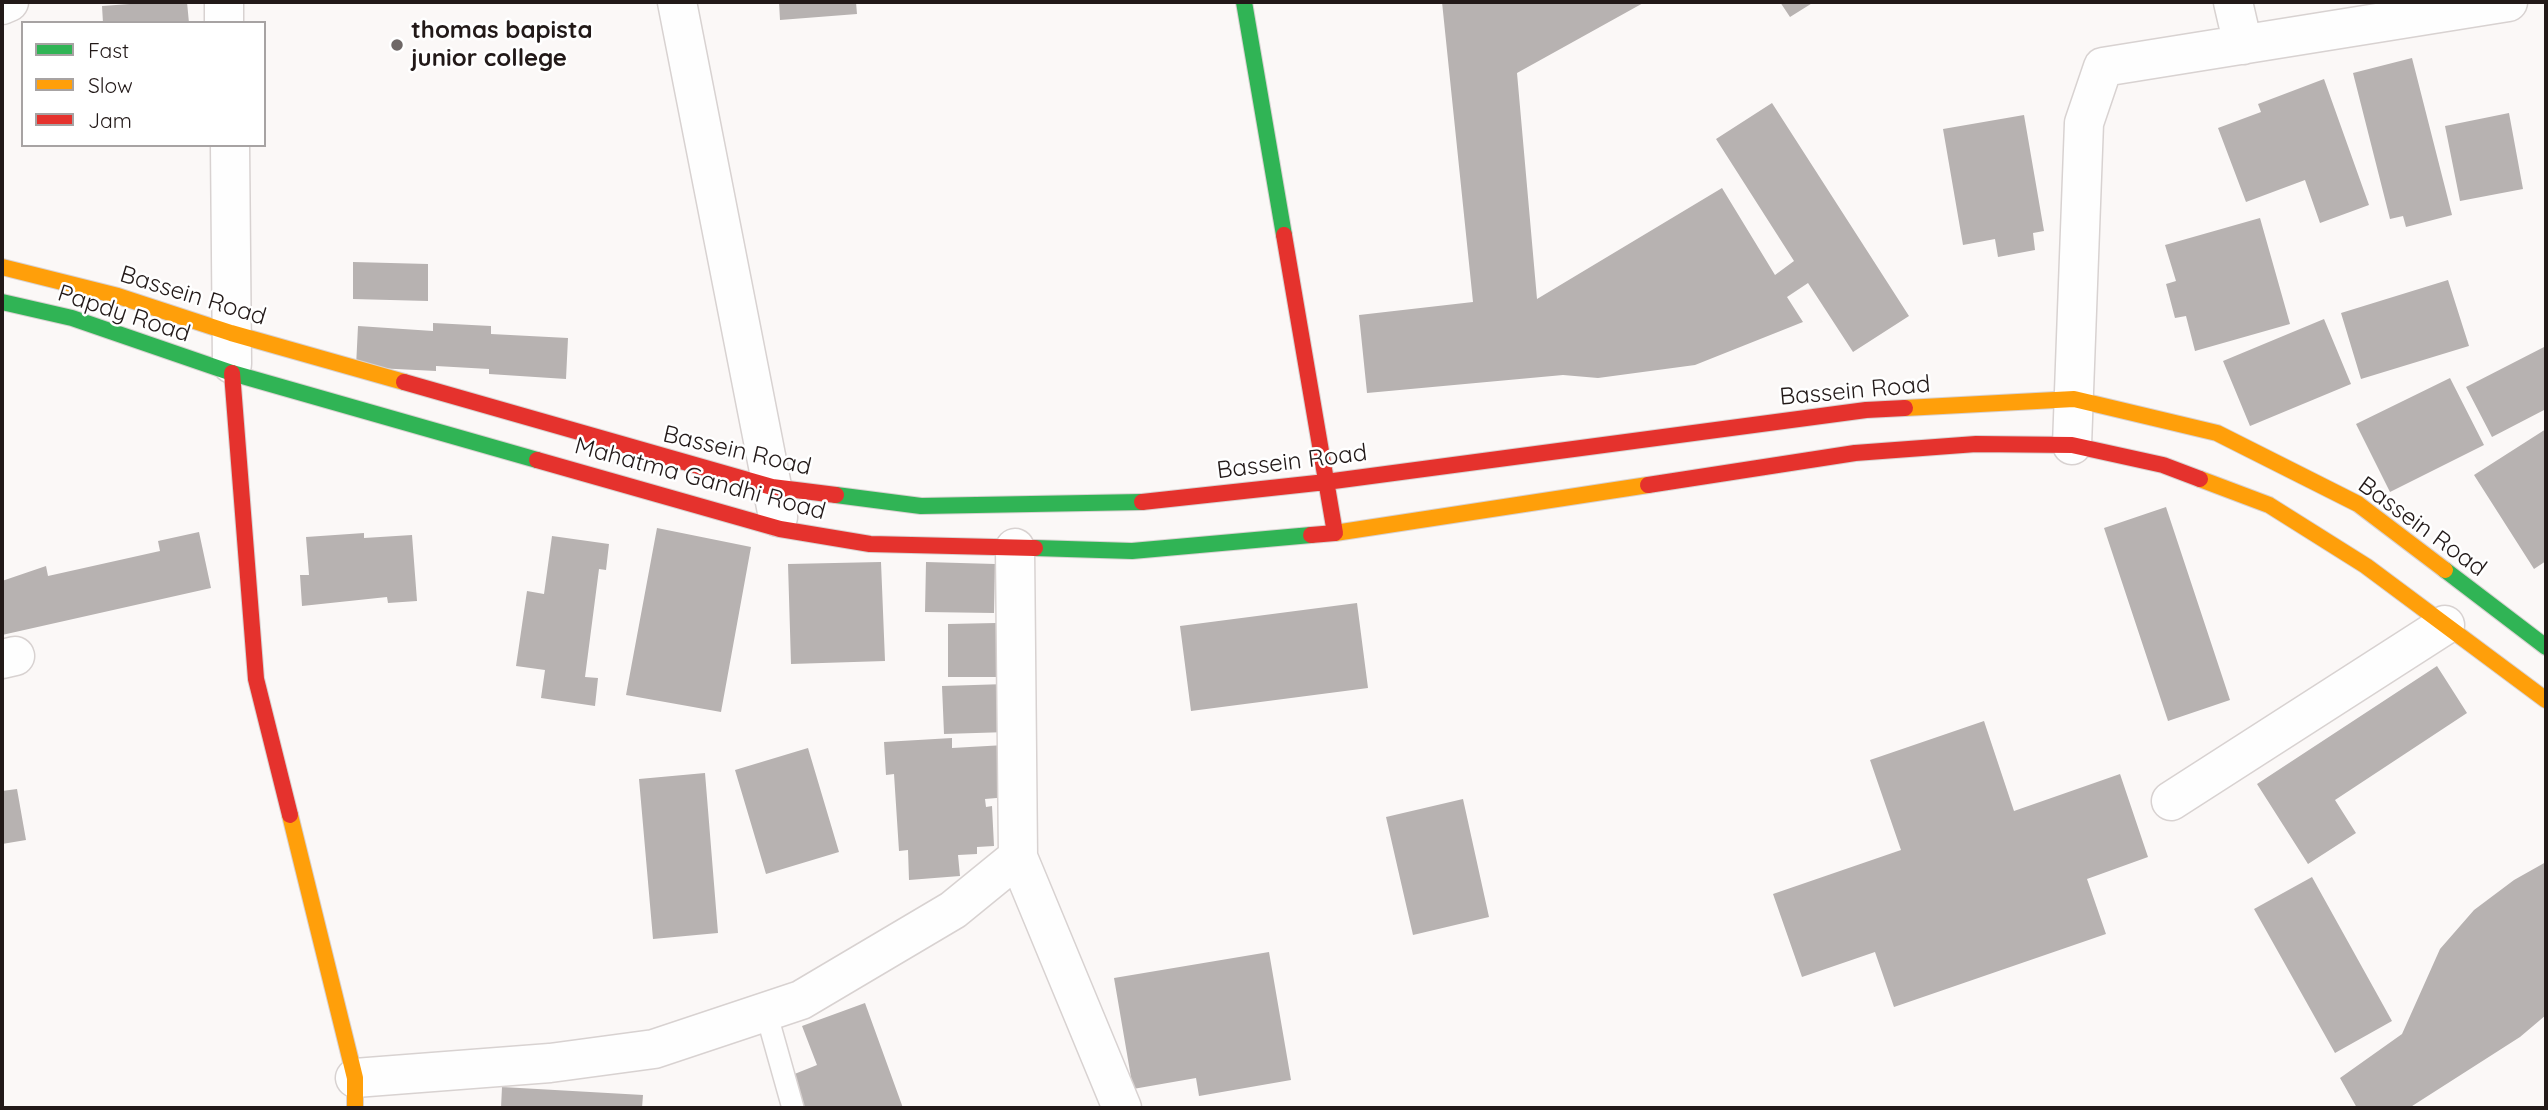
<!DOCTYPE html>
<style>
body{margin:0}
#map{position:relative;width:2548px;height:1110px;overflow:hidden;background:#fbf8f7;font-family:Quicksand,sans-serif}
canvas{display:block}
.frame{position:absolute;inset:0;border:4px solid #221918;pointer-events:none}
.legend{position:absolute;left:21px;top:21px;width:245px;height:126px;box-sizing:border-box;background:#fff;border:2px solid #a7a3a3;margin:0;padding:9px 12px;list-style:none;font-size:21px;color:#221918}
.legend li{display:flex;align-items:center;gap:14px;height:35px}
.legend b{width:35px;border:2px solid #a7a3a3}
</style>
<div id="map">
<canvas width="2548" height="1110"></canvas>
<div class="frame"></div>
<ul class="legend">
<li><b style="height:9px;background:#30b455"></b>Fast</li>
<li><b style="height:9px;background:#ff9f0a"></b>Slow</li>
<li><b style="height:9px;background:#e5322d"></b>Jam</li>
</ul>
</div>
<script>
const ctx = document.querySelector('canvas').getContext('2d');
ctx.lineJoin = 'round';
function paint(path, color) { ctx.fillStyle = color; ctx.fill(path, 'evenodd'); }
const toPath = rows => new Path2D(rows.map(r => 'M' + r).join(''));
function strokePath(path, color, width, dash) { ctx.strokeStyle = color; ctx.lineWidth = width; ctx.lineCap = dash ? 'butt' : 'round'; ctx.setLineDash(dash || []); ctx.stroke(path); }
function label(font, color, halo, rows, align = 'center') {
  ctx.font = font + ' Quicksand,sans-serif'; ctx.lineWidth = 5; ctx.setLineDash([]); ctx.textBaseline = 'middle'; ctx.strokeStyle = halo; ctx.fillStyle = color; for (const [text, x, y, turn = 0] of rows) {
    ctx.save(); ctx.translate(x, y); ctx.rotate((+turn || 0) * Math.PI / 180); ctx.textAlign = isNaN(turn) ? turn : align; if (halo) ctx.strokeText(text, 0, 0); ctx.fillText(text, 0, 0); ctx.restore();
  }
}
paint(toPath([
 [157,2,187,2,189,23,103,23,102,6],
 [779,2,856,2,857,14,780,20],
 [1442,2,1645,2,1517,73,1537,299,1722,188,1775,275,1794,261,1716,139,1772,103,1909,316,1853,352,1808,283,1787,297,1803,322,1695,365,1598,378,1563,375,1367,393,1359,315,1473,302],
 [1780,2,1814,2,1790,17],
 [2412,58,2452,215,2406,227,2403,216,2390,219,2353,73],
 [2324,79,2369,205,2320,223,2305,180,2246,202,2218,128,2261,112,2258,104],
 [2509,113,2523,189,2460,201,2445,126],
 [2024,115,2044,231,2033,233,2035,250,1998,257,1995,239,1963,245,1943,129],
 [2260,218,2290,324,2195,351,2186,316,2175,318,2166,284,2176,281,2165,245],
 [353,262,428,264,428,301,353,299],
 [2448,280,2469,346,2361,379,2341,313],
 [2324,319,2351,384,2250,426,2223,361],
 [433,323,491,326,491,334,568,338,566,379,489,374,489,369,436,366,436,371,356,367,358,326,433,331],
 [2546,346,2546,409,2492,437,2466,387],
 [2450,378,2484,445,2390,492,2356,424],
 [2546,429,2546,561,2534,569,2474,475],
 [2166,507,2230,700,2168,721,2104,528],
 [657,528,751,547,721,712,626,695],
 [199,532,211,588,2,635,2,581,46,566,48,576,160,551,158,541],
 [364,533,364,538,412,535,417,601,388,603,387,597,302,606,300,575,309,575,306,537],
 [552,536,609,544,606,570,599,569,585,677,598,678,595,706,541,698,545,670,516,666,527,591,544,594],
 [881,562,885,661,791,664,788,564],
 [926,562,995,564,994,613,925,612],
 [1357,603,1368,688,1191,711,1180,626],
 [996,623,997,677,948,677,948,624],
 [2437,666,2467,713,2335,800,2356,833,2308,864,2257,784],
 [1006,684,1008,732,944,734,942,686],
 [1984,721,2014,811,2120,774,2148,857,2087,879,2106,934,1894,1007,1875,952,1802,977,1773,894,1901,850,1870,760],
 [952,738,952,748,1005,745,1008,797,985,799,986,807,992,806,994,846,977,847,977,854,958,855,960,876,909,880,908,850,899,851,894,774,886,775,884,742],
 [808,748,839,852,766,874,735,770],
 [705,773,718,933,653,939,639,779],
 [17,789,26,840,2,844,2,791],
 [1463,799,1489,917,1413,935,1386,817],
 [2546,862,2546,1015,2520,1037,2409,1108,2357,1108,2340,1078,2402,1034,2440,949,2474,910,2514,880],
 [2312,877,2392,1021,2335,1053,2254,909],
 [1269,952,1291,1080,1199,1096,1196,1078,1133,1089,1114,978],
 [865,1003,903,1108,804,1108,792,1075,817,1065,802,1026],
 [502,1087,643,1095,642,1108,501,1108]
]), '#b7b2b1');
const lane = toPath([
 [766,1012,793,1108]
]);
const street = toPath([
 [224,2,224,23],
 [677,2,778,517],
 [2233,2,2243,45],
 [2,5,9,2],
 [230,145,232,364],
 [2072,445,2084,123,2103,67,2508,2],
 [2,659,15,656],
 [2171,801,2445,625],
 [1018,857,1122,1108],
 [355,1078,550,1063,654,1049,801,1000,953,910,1018,857,1015,548]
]);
const fast = toPath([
 [1244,2,1284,235],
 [2,302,72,318,232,373,537,460],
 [836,495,921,506,1142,502],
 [1035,548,1132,551,1311,535],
 [2445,570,2546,647]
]);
const slow = toPath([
 [2,267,118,296,231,333,404,382],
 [1905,408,2074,399,2217,433,2358,504,2445,570],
 [2200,479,2269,505,2366,566,2546,700],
 [1335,533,1648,485],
 [290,815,355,1078,355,1108]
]);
const jam = toPath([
 [1284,235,1335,533,1311,535],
 [232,373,256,679,290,815],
 [404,382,772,487,836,495],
 [537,460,780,529,870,544,1035,548],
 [1326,482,1866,410,1905,408],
 [1648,485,1855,453,1976,444,2072,445,2163,465,2200,479],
 [1142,502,1326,482]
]);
strokePath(lane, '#d8d2d1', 24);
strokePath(street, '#d8d2d1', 41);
strokePath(fast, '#d8d2d1', 18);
strokePath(slow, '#d8d2d1', 18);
strokePath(jam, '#d8d2d1', 18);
strokePath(lane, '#fefefe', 21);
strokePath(street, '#fefefe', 38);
strokePath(fast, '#30b455', 16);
strokePath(slow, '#ff9f0a', 16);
strokePath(jam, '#e5322d', 16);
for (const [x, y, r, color] of [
 [397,45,7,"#6e6766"]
]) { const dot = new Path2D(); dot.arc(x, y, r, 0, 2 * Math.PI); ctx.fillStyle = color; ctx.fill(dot); strokePath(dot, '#fff', 2.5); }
label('bold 24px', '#221918', '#fff', [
 ["thomas bapista",411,31],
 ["junior college",411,59]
], 'left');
label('24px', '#221918', '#fff', [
 ["Bassein Road",193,296,17],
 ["Papdy Road",124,314,18],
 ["Bassein Road",1855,391,-5],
 ["Bassein Road",737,451,13],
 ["Bassein Road",1292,462,-7],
 ["Mahatma Gandhi Road",700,479,15],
 ["Bassein Road",2422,527,36]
]);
</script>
